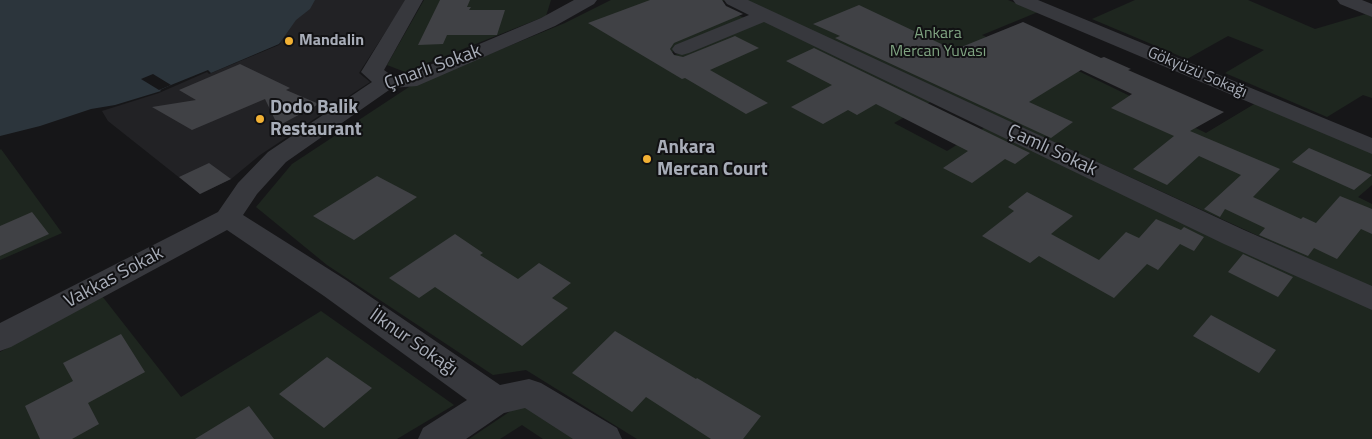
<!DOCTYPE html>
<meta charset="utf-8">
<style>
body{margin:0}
canvas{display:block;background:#161618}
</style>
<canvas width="1372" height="439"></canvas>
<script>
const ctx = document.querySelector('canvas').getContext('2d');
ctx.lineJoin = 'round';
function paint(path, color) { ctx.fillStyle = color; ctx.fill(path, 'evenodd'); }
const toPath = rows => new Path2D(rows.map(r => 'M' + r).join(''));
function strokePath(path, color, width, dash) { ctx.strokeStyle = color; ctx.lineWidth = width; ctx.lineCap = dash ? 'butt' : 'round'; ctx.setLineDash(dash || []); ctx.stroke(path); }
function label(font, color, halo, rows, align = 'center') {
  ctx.font = font + ' "Titillium Web",sans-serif'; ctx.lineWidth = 4; ctx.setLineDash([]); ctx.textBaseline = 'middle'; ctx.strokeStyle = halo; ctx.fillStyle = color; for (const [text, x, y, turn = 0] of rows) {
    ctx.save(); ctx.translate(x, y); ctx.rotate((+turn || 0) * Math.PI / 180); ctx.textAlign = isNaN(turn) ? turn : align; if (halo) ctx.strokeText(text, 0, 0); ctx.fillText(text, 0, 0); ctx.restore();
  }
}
paint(toPath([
 [309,0,406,0,359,73,370,82,260,155,231,179,200,194,108,121,102,111,159,93,207,72,209,74,279,45,281,43,270,41]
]), '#222225');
paint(toPath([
 [424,0,551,0,546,16,405,72,387,65],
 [611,0,725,0,716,4,748,20,670,53,675,55,762,19,934,100,894,123,947,151,987,126,1372,306,1372,439,637,439,526,370,493,375,327,265,256,207,292,164,409,87,565,23],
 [744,0,1008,0,1038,12,982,35,1011,49,1064,64,1206,133,1256,103,1372,151,1372,185,1358,197,1372,204,1372,288],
 [1135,0,1248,0,1315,29,1366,14,1372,17,1372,98,1363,95,1327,117,1225,73,1264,50,1228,36,1187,59,1092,19],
 [1,149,62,233,0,260,0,150],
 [102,296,181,397,321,311,454,405,397,439,0,439,0,352],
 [521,404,575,439,543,439,522,425,500,439,469,439]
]), '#1e261f');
paint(toPath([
 [0,0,315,0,310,9,296,20,279,44,211,73,208,70,171,85,160,90,161,91,115,105,91,109,40,126,0,136]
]), '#2c353c');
paint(toPath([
 [153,74,171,85,159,90,141,79]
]), '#161618');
paint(toPath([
 [440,0,470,0,467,7,471,7,469,10,505,10,497,35,447,35,443,44,418,45],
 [650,0,722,0,726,6,743,14,674,43,670,49,674,55,683,57,735,36,759,48,710,70,768,103,746,114,685,78,682,79,588,23],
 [859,5,954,50,1023,22,1101,58,1104,57,1131,69,1128,70,1224,112,1190,131,1280,169,1253,197,1301,219,1303,217,1316,223,1340,196,1372,209,1372,234,1361,229,1337,259,1314,248,1308,256,1259,235,1265,228,1225,209,1220,217,1204,209,1241,175,1199,156,1167,185,1133,169,1174,136,1111,108,1132,94,1081,70,1029,102,1073,122,1051,138,835,38,840,36,813,24],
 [814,48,1030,153,1015,164,1005,159,972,183,943,168,968,151,876,104,857,115,848,110,823,124,791,107,832,85,786,61],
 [240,64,290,88,286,90,319,104,278,126,265,99,192,130,152,107,196,100,179,90],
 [1309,148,1372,175,1354,190,1292,162],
 [209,163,231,179,200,194,179,177],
 [377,176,417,197,354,240,313,216],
 [1027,192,1073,216,1051,234,1099,260,1126,232,1139,238,1156,219,1181,230,1184,227,1204,237,1194,251,1180,244,1158,270,1147,264,1114,298,1039,256,1030,263,982,236,1014,211,1008,207],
 [32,212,49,234,0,256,0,226],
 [455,234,483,253,480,255,518,279,539,263,571,283,552,298,568,308,522,346,435,287,419,298,389,278],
 [1243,254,1293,277,1278,297,1228,272],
 [1211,315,1276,350,1259,373,1193,336],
 [615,331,696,379,697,378,761,416,743,439,711,439,646,397,632,412,572,373],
 [121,334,145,372,88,403,99,424,72,439,40,439,25,406,73,381,63,363],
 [327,357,372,388,324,428,279,394],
 [249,406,274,439,195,439]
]), '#404145');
paint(toPath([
 [405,0,423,0,384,70,391,75,406,75,541,18,574,0,597,0,594,4,555,26,417,86,392,88,286,162,257,194,243,215,346,280,500,385,529,379,541,383,617,428,622,439,573,439,525,408,504,413,466,439,418,439,423,428,467,400,324,296,227,230,11,347,0,351,0,323,218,212,238,183,268,152,372,82,361,72,405,0],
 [724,0,748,0,1244,230,1372,286,1372,310,1224,244,764,22,689,53,682,55,675,53,672,49,675,45,749,15,727,4,724,0],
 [1013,0,1038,0,1372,138,1372,154,1016,4,1013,0],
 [1337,0,1362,0,1372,4,1372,17,1340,4,1337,0]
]), '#37383d');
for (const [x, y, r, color] of [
 [289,41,5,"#f2b134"],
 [260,119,5,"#f2b134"],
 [647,159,5,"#f2b134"]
]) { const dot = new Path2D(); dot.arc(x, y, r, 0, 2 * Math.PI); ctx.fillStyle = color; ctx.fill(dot); strokePath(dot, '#111113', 2); }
label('16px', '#7fa381', '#111113', [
 ["Ankara",938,34],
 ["Mercan Yuvası",938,52]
]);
label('bold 16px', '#a8adb8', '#111113', [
 ["Mandalin",299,41]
], 'left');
label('16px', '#a8adb8', '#111113', [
 ["Gökyüzü Sokağı",1197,73,23]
]);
label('19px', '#a8adb8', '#111113', [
 ["Çınarlı Sokak",433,68,-20],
 ["Çamlı Sokak",1052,151,25],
 ["Vakkas Sokak",114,278,-28],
 ["İlknur Sokağı",413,343,35]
]);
label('bold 19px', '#a8adb8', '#111113', [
 ["Dodo Balik",270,108],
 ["Restaurant",270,130],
 ["Ankara",657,148],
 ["Mercan Court",657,170]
], 'left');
</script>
